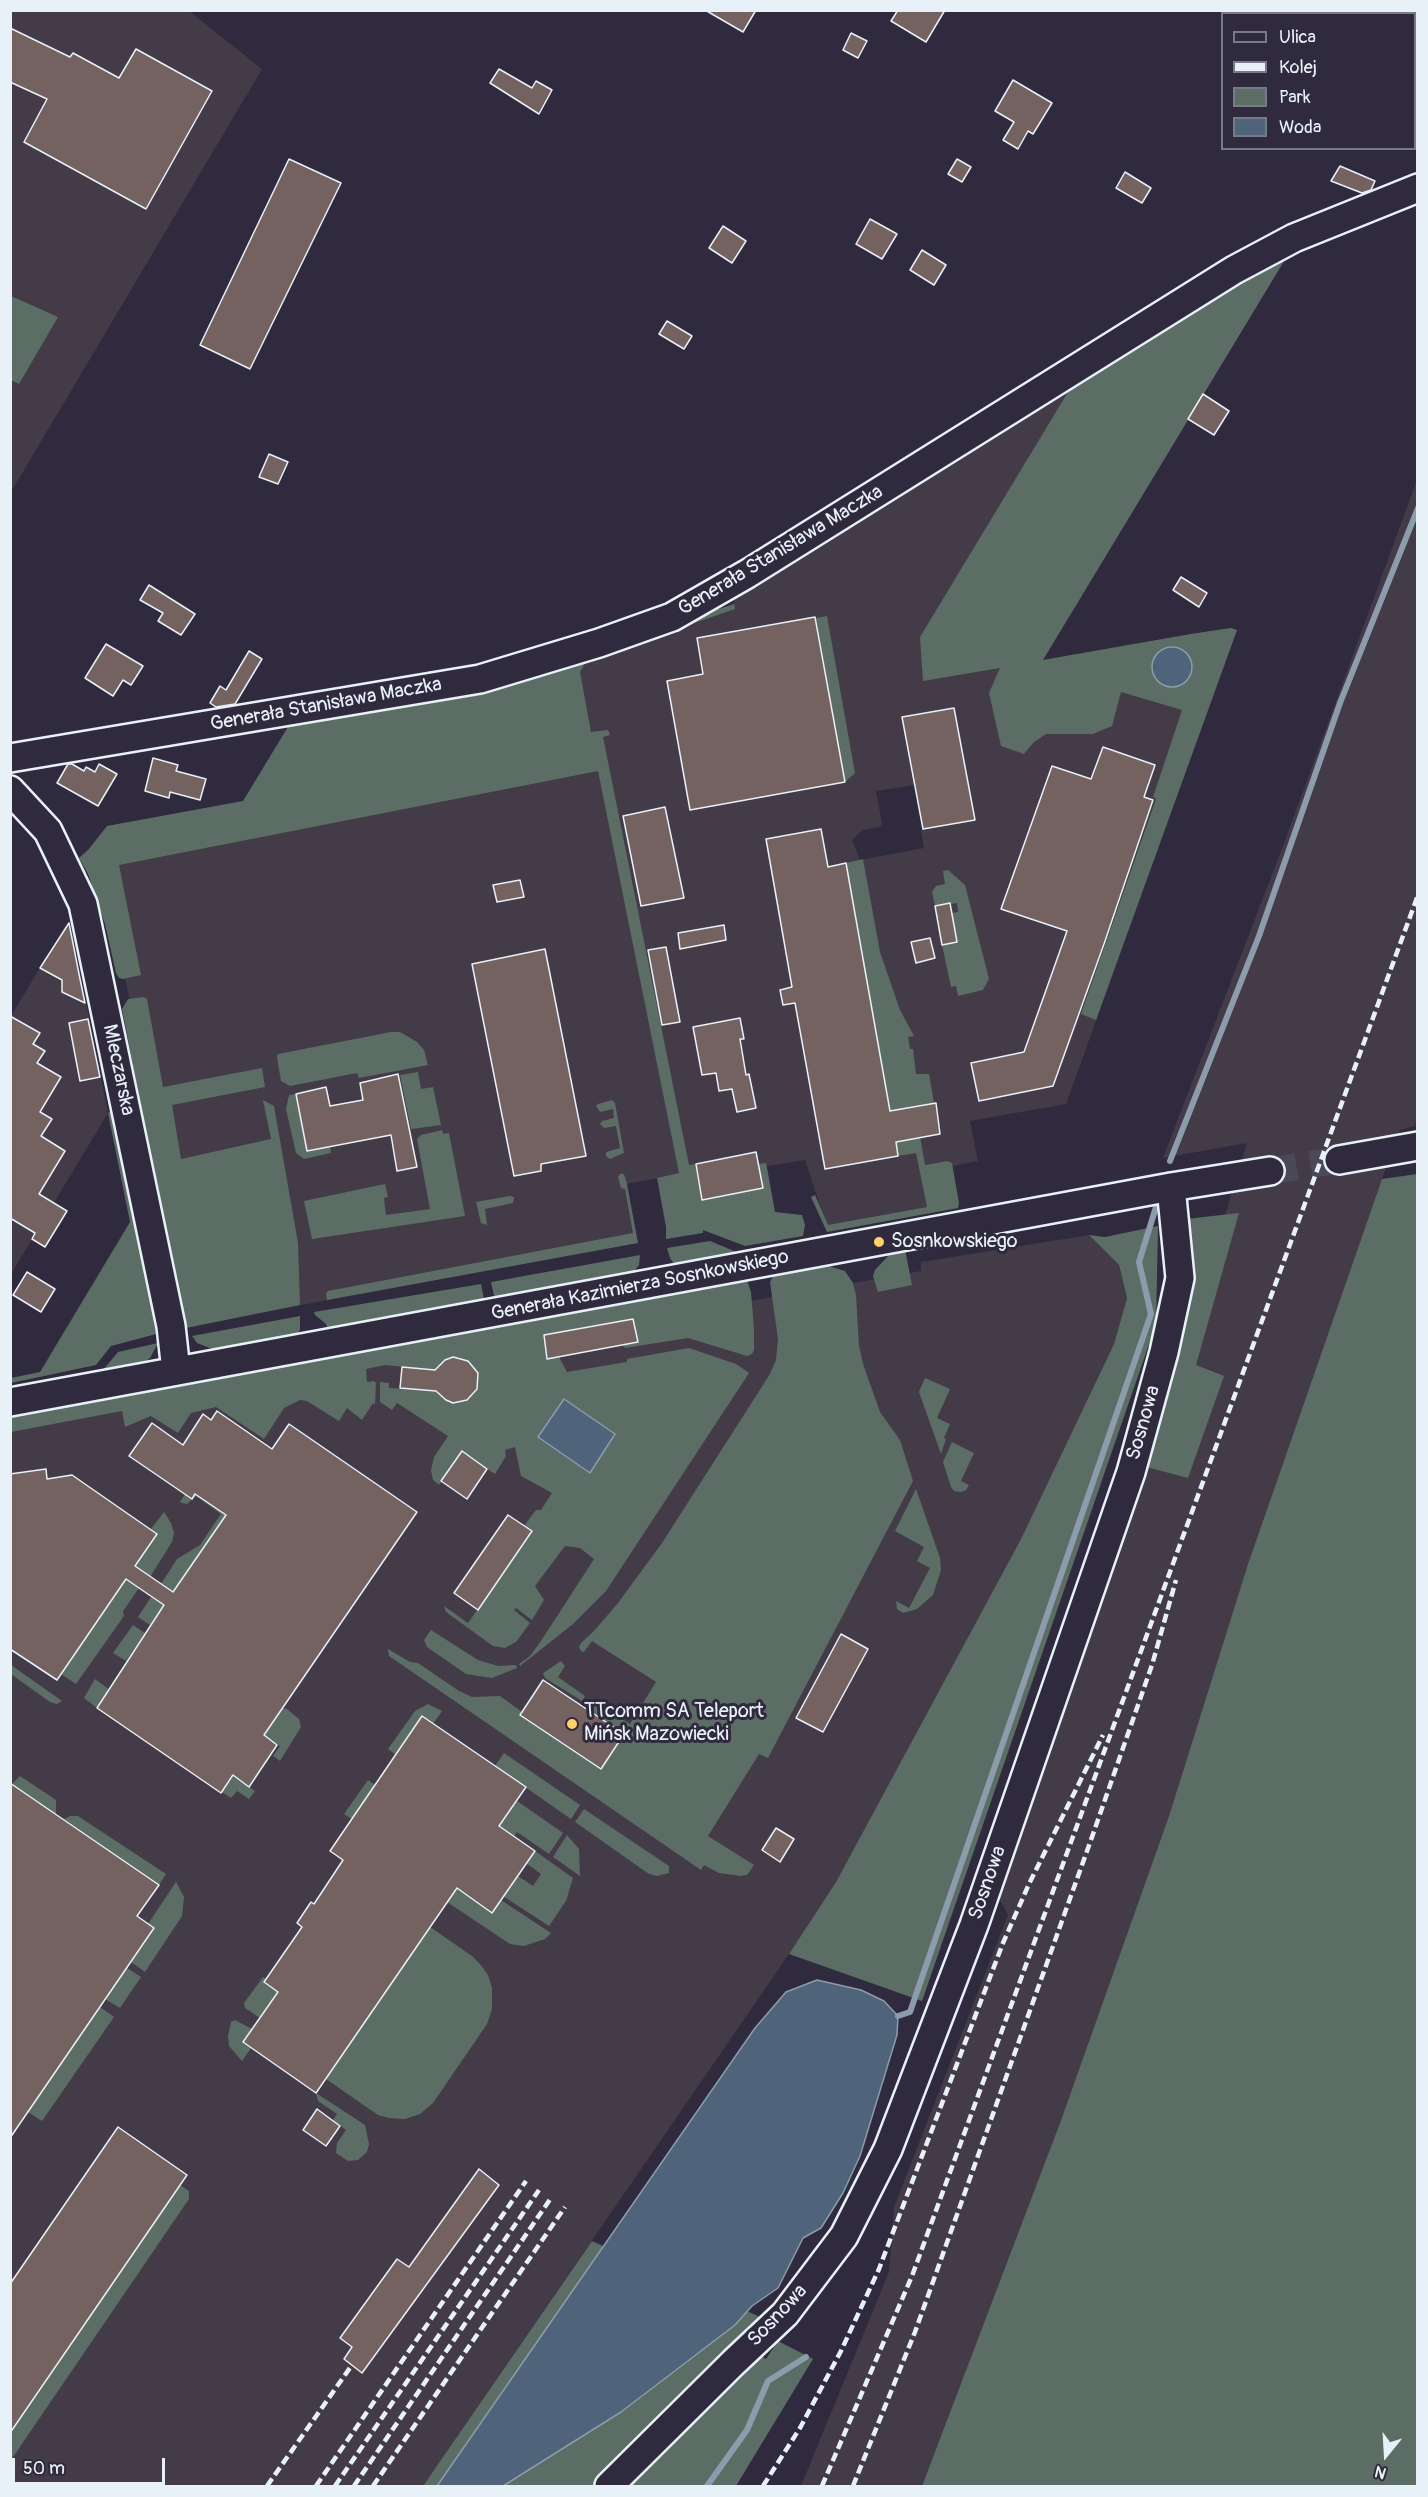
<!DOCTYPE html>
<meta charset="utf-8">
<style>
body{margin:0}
#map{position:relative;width:1428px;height:2497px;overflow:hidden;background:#2f2a3d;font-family:Pangolin,sans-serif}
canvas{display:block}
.frame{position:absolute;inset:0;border:12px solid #e8f1f8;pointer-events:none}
.legend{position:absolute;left:1221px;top:12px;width:195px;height:138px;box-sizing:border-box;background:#2f2a3d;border:2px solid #797a88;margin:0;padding:8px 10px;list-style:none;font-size:18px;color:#e8f1f8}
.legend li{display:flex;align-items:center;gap:12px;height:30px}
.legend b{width:30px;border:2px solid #797a88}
.north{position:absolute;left:1356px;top:2425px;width:60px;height:60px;-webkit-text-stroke:4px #2f2a3d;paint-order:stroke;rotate:198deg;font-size:16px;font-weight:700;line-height:24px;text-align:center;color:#e8f1f8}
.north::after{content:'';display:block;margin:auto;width:21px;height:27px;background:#e8f1f8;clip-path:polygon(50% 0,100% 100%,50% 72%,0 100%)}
.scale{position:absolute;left:12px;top:2458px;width:153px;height:27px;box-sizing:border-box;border:3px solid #e8f1f8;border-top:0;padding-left:8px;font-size:18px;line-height:21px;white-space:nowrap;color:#e8f1f8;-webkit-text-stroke:4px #2f2a3d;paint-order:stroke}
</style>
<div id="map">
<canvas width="1428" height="2497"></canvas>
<div class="frame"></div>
<ul class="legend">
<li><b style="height:8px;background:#2f2a3d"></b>Ulica</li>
<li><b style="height:8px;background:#e8f1f8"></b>Kolej</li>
<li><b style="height:16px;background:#5c6d65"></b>Park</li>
<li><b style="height:16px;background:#4f647a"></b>Woda</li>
</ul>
<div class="north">N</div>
<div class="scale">50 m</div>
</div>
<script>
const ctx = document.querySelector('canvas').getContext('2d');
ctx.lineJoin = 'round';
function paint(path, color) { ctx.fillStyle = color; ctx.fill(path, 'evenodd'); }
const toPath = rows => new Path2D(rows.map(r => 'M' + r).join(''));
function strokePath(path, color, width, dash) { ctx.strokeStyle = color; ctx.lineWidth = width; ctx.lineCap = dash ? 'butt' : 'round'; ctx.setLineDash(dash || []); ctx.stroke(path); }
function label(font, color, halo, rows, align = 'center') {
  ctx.font = font + ' Pangolin,sans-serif'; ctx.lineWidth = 6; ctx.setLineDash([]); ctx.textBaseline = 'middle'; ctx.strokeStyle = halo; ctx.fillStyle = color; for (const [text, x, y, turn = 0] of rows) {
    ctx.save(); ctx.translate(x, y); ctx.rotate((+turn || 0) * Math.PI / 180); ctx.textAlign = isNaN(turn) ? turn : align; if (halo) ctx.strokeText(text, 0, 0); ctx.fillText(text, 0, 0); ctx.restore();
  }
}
paint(toPath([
 [11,11,189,11,262,69,11,492],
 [1072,387,1069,394,1043,660,1191,634,1231,628,1237,630,1066,1104,970,1121,978,1161,953,1166,947,1161,919,1166,927,1207,827,1226,805,1160,767,1166,775,1212,795,1215,797,1223,691,1172,626,1184,636,1243,204,1323,193,1312,111,909,107,826,586,739,570,658,734,604,734,589,897,482,1005,431],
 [915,785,923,829,921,830,924,848,860,860,852,840,863,830,880,827,882,823,876,791],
 [1417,480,1417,1119,1415,1126,1400,1130,1382,1179,1248,1564,1169,1816,1060,2123,922,2486,801,2486,889,2272,894,2207,1008,1915,994,1889,1227,1209,1247,1143,1163,1158,1283,846],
 [67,923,73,937,108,1113,11,1274,11,1016],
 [1089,1235,1119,1265,1127,1298,1114,1344,1021,1539,836,1882,789,1954,423,2486,11,2486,11,1430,733,1296,743,1302,853,1283,921,1271,921,1262]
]), '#433b48');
paint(toPath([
 [1295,243,1043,660,1191,634,1231,628,1237,630,1096,1020,1081,1014,1156,799,1153,797,1182,710,1121,692,1112,726,1093,734,1046,734,1034,742,1024,754,1001,746,989,693,1000,668,923,681,920,637,1071,387],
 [11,296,58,317,19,384,11,380],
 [734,604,735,609,587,660,580,672,591,732,608,730,610,735,603,737,689,1165,696,1164,702,1199,763,1188,759,1164,766,1163,775,1212,802,1215,805,1225,803,1236,745,1246,703,1230,703,1233,666,1239,666,1227,657,1178,679,1173,598,771,119,865,141,975,123,979,119,978,116,973,105,924,88,874,79,858,88,850,107,826,243,801,294,717,570,658],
 [827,616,855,773,845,782,816,618],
 [863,859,880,952,900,1010,914,1036,908,1037,910,1049,913,1049,916,1074,929,1074,934,1103,915,1107,925,1165,947,1161,952,1163,959,1203,958,1208,827,1232,811,1197,815,1195,828,1225,927,1207,916,1153,898,1156,846,863],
 [948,870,965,885,989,979,983,990,958,996,956,986,951,987,942,945,957,941,952,913,958,912,957,903,935,906,932,892,936,886,945,884,943,871],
 [144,997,147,999,163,1087,262,1068,265,1087,172,1105,181,1159,271,1139,263,1100,274,1106,298,1243,300,1305,186,1328,183,1322,122,1009,128,999],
 [391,1032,400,1032,417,1042,424,1050,428,1065,359,1078,357,1073,290,1086,281,1081,277,1057,278,1054],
 [418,1072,421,1089,433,1087,441,1125,411,1129,400,1075],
 [296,1094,307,1150,330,1146,331,1153,304,1159,296,1153,286,1109,289,1095],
 [612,1100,615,1103,624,1153,610,1159,606,1156,606,1152,620,1148,616,1126,604,1128,600,1124,602,1121,614,1118,613,1109,600,1112,596,1106,598,1104],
 [111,1111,113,1111,160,1333,111,1346,96,1365,11,1383,11,1378,40,1372,130,1222,108,1113],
 [442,1130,443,1134,449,1133,465,1216,312,1239,304,1201,385,1184,388,1197,384,1198,386,1215,430,1209,417,1139,421,1135],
 [620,1174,624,1174,627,1184,638,1243,327,1300,326,1294,328,1291,633,1233,625,1189,621,1188,618,1177],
 [1417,1174,1417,2486,922,2486,1060,2123,1169,1816,1248,1564,1382,1179],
 [510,1196,514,1197,513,1203,485,1209,487,1225,481,1223,476,1202],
 [1239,1213,1196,1365,1224,1376,1188,1478,1139,1465,1186,1219],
 [1158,1226,1156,1324,922,2001,789,1954,836,1882,1021,1539,1114,1344,1127,1298,1119,1265,1089,1235,1105,1237],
 [710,1241,746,1256,683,1267,674,1264,670,1258,667,1248],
 [905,1249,912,1285,878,1292,873,1276,875,1270,889,1255,899,1250],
 [640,1255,639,1265,631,1275,500,1302,494,1296,491,1282],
 [825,1265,845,1271,853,1283,856,1295,859,1346,863,1364,880,1412,900,1440,913,1481,768,1758,759,1754,708,1836,754,1865,747,1875,741,1876,719,1873,704,1865,701,1870,389,1656,388,1649,410,1662,418,1663,459,1691,472,1697,500,1696,522,1712,520,1715,601,1768,624,1734,591,1712,597,1703,630,1724,656,1682,592,1641,584,1652,581,1651,579,1647,581,1643,594,1631,618,1603,662,1543,770,1374,776,1360,778,1339,770,1282,775,1272],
 [746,1277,751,1292,754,1329,754,1350,752,1354,747,1356,688,1338,625,1348,623,1345,638,1342,633,1319,544,1335,547,1359,559,1357,567,1372,627,1362,627,1359,689,1348,736,1364,749,1373,606,1591,573,1624,520,1666,519,1664,530,1656,541,1641,594,1559,580,1548,565,1546,535,1586,544,1600,532,1620,516,1608,514,1610,530,1623,516,1642,505,1648,493,1646,446,1612,444,1606,468,1623,532,1532,524,1526,536,1510,541,1510,552,1493,521,1476,515,1447,505,1450,506,1456,495,1474,462,1452,439,1485,433,1480,431,1470,434,1457,448,1436,397,1403,392,1410,380,1402,380,1382,389,1383,389,1388,423,1390,425,1369,385,1365,366,1369,367,1382,374,1381,376,1383,375,1405,373,1403,362,1420,347,1408,339,1421,307,1401,300,1400,284,1408,264,1439,216,1407,191,1413,178,1433,151,1416,125,1427,122,1411,11,1432,11,1413],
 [453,1357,468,1361,478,1373,477,1388,467,1400,460,1402,446,1400,436,1391,435,1370,445,1360],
 [481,1284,484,1299,480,1305,329,1333,326,1324,315,1315,314,1312],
 [300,1316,300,1329,296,1340,217,1351,197,1343,192,1336],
 [158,1343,150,1358,139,1366,98,1376,118,1352],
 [925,1378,950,1389,937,1418,950,1424,944,1438,946,1439,941,1454,919,1392],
 [952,1442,974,1453,961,1481,969,1485,966,1490,961,1492,954,1491,951,1487,943,1462],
 [916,1489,940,1558,941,1570,933,1595,917,1609,903,1613,897,1609,896,1601,909,1608,930,1568,917,1561,924,1547,895,1531],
 [185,1494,192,1498,195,1494,226,1515,173,1592,161,1584,177,1559,200,1545,221,1514,196,1496,187,1504,182,1503,180,1502],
 [164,1512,171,1523,174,1533,172,1542,150,1577,135,1566,157,1534,151,1529],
 [126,1579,139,1588,123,1611,124,1616,76,1684,61,1674],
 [151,1597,164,1605,150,1625,138,1617],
 [133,1625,145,1633,126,1661,113,1653],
 [431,1630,478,1660,498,1666,516,1665,517,1668,492,1678,466,1674,427,1647,424,1640],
 [561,1661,565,1666,558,1677,585,1696,582,1701,545,1678,543,1673],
 [11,1665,62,1701,57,1704,50,1702,11,1674],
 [95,1679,110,1690,97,1708,84,1698],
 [428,1704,442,1711,433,1724,396,1755,388,1749,415,1711],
 [282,1708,287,1709,299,1719,301,1727,280,1761,273,1756,280,1746,270,1740,248,1757],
 [504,1753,580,1805,571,1819,495,1766],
 [20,1776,56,1800,56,1814,12,1784],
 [234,1776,255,1791,249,1799,237,1791,231,1798,222,1792],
 [368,1780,375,1785,352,1819,344,1814],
 [517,1801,563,1833,549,1854,517,1832,502,1855,487,1844],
 [584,1809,669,1866,669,1873,657,1876,649,1874,575,1822],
 [70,1816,78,1816,166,1874,159,1885,64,1819],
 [567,1835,579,1849,580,1876,553,1857],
 [535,1851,573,1878,566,1901,549,1926,503,1896,518,1876,533,1886,541,1874,526,1863],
 [481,1852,477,1903,492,1913,501,1900,551,1933,545,1939,524,1946,510,1944,447,1902],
 [176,1882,184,1897,182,1916,145,1972,131,1962,154,1929,148,1924],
 [430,1927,472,1956,481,1965,488,1975,492,1988,492,2009,487,2024,433,2103,420,2114,405,2119,389,2118,378,2115,326,2079],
 [127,1968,141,1977,120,2008,105,1999],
 [263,1977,266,1979,264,1983,278,1992,260,2018,245,2008,244,2003],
 [100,2007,114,2017,42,2121,28,2112],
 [235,2020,252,2029,243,2042,251,2048,242,2061,229,2046,228,2036,231,2022],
 [316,2093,365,2125,369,2144,367,2152,358,2160,348,2161,336,2153,337,2143,346,2130,333,2120,337,2114,318,2101],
 [180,2185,189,2191,189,2199,11,2460,11,2433],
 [592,2241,760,2317,596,2486,423,2486],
 [778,2341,813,2359,736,2486,620,2486,753,2352,766,2359]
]), '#5c6d65');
const water = toPath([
 '1152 667a20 20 0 1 1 40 0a20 20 0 1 1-40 0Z',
 [564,1399,615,1434,590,1473,538,1437,564,1399],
 [817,1980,861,1990,884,2001,898,2016,897,2035,860,2156,843,2193,821,2228,803,2238,778,2288,752,2306,735,2325,621,2412,503,2486,437,2486,755,2028,786,1992,817,1980]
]);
paint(water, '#4f647a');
strokePath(water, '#8c9cac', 1.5);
strokePath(toPath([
 [1170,1161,1259,936,1340,703,1418,508],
 [898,2016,910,2012,1151,1314,1139,1262,1156,1207],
 [707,2486,747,2430,768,2381,806,2357]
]), '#8c9cac', 6);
const building = toPath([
 [705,10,756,10,743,32,705,10],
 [898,10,945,10,926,42,891,21,898,10],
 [10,28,70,57,73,53,119,78,136,49,212,91,146,209,24,142,47,99,10,82,10,28],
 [851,33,867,41,858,58,843,50,851,33],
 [499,69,532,88,536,81,552,90,539,114,490,83,499,69],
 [1013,80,1052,103,1033,134,1028,131,1018,149,1003,140,1014,122,995,111,1013,80],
 [289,159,341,183,250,369,200,345,289,159],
 [957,159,971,167,962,182,948,174,957,159],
 [1340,166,1375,181,1371,190,1362,193,1331,181,1340,166],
 [1125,172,1151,188,1142,203,1116,188,1125,172],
 [870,219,897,234,882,259,856,244,870,219],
 [723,226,746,241,732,263,709,248,723,226],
 [922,250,946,265,934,285,910,270,922,250],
 [667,321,692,336,684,349,659,334,667,321],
 [1203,394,1229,411,1214,435,1188,419,1203,394],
 [269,454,288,462,278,484,259,477,269,454],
 [1181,577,1207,593,1199,607,1173,590,1181,577],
 [149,585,195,614,181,635,158,621,163,613,140,600,149,585],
 [815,617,845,782,690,810,667,681,703,674,697,638,815,617],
 [106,644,143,666,131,685,123,680,113,696,85,678,106,644],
 [249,651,262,659,235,704,216,707,210,703,220,686,226,690,249,651],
 [954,708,975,820,923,829,902,717,954,708],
 [1103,747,1155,765,1144,797,1153,800,1104,944,1053,1086,979,1101,971,1063,1024,1052,1067,931,1001,909,1052,766,1091,779,1103,747],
 [153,758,178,765,176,771,206,779,200,800,170,792,169,798,145,791,153,758],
 [68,764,72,764,84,771,86,767,95,772,99,764,117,774,98,806,57,783,68,764],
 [665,807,684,898,641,906,623,816,665,807],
 [821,829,828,867,846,863,890,1111,936,1103,940,1134,896,1142,898,1156,825,1169,795,1003,783,1005,780,990,792,987,766,839,821,829],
 [520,880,524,897,497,902,493,885,520,880],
 [950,903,957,942,942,945,935,906,950,903],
 [69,923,79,974,85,1003,62,992,62,980,40,968,69,923],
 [724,925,726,940,680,949,678,933,724,925],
 [930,938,935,958,916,963,911,942,930,938],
 [666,947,680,1022,662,1025,648,950,666,947],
 [545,949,586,1156,541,1164,541,1171,514,1176,472,964,545,949],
 [10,1016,40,1033,33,1044,45,1051,37,1063,61,1077,40,1112,52,1119,41,1136,65,1151,39,1194,67,1211,45,1247,32,1239,35,1233,10,1218,10,1016],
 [740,1018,744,1039,740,1039,746,1075,749,1074,756,1108,737,1112,732,1089,719,1091,716,1073,702,1075,693,1027,740,1018],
 [88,1019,100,1077,80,1081,69,1023,88,1019],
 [398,1074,417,1167,397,1171,391,1135,307,1151,296,1094,326,1087,330,1106,363,1100,360,1083,398,1074],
 [756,1152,763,1188,702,1200,696,1164,756,1152],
 [27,1272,55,1289,41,1312,13,1295,27,1272],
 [633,1319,638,1342,547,1359,544,1335,633,1319],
 [453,1357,468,1361,478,1373,477,1389,467,1400,453,1403,446,1400,436,1391,400,1388,402,1367,435,1370,445,1360,453,1357],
 [217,1411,272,1449,289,1424,417,1512,264,1735,277,1745,249,1787,233,1775,221,1793,97,1708,164,1605,139,1588,126,1579,57,1680,10,1649,10,1474,46,1469,47,1479,72,1475,157,1534,135,1566,173,1592,226,1515,195,1494,192,1499,129,1456,152,1423,183,1445,203,1414,211,1420,217,1411],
 [462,1451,487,1469,467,1499,441,1481,462,1451],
 [508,1515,532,1531,478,1610,454,1593,508,1515],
 [841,1634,868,1649,823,1732,796,1718,841,1634],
 [543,1680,624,1734,601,1769,520,1715,543,1680],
 [422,1716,526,1787,499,1826,535,1851,492,1913,457,1888,316,2093,243,2042,278,1992,264,1982,302,1927,297,1923,311,1902,314,1904,343,1860,330,1851,422,1716],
 [10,1783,159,1885,137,1916,154,1928,10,2138,10,1783],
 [776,1828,794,1839,780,1862,762,1850,776,1828],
 [317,2109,340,2126,326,2146,303,2130,317,2109],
 [118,2127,187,2175,10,2433,10,2284,118,2127],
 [479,2169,499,2185,362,2373,344,2359,352,2347,340,2338,397,2259,409,2267,479,2169]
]);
paint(building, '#736260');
strokePath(building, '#e8f1f8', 1.5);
strokePath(toPath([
 [1270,1171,1339,1160]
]), '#4b4859', 27, [27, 14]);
const minor = toPath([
 [10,758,480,679,599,643,672,617,747,574,1234,270,1294,238,1418,188],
 [10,790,48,831,83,904,171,1326,176,1371],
 [1339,1160,1418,1146],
 [10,1402,1171,1187,1270,1171],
 [609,2486,734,2362,785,2314,844,2236,888,2149,974,1925,1131,1472,1164,1352,1180,1278,1171,1187]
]);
strokePath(minor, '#e8f1f8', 32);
strokePath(minor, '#2f2a3d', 27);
strokePath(toPath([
 [267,2486,352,2365],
 [316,2486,526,2181],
 [335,2486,539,2190],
 [354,2486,551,2198],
 [373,2486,565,2207],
 [763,2486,800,2428,841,2351,879,2269,1003,1943,1029,1884,1103,1735],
 [822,2486,912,2276,1418,895],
 [853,2486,915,2332,1092,1837,1152,1665,1176,1580]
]), '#e8f1f8', 4.5, [9, 4.5]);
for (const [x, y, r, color] of [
 [879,1242,6,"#ffd166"],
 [572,1724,6,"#ffd166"]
]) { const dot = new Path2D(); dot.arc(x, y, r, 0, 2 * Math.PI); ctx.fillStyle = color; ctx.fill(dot); strokePath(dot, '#2f2a3d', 2); }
label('20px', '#e8f1f8', '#2f2a3d', [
 ["Generała Stanisława Maczka",781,551,-31],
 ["Generała Stanisława Maczka",326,705,-10],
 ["Mleczarska",118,1070,78],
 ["Generała Kazimierza Sosnkowskiego",640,1286,-11],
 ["Sosnowa",1144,1423,-74],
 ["Sosnowa",988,1883,-71],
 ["Sosnowa",778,2316,-47]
]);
label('20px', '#e8f1f8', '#2f2a3d', [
 ["Sosnkowskiego",891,1242],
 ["TTcomm SA Teleport",584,1712],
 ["Mińsk Mazowiecki",584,1735]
], 'left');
</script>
